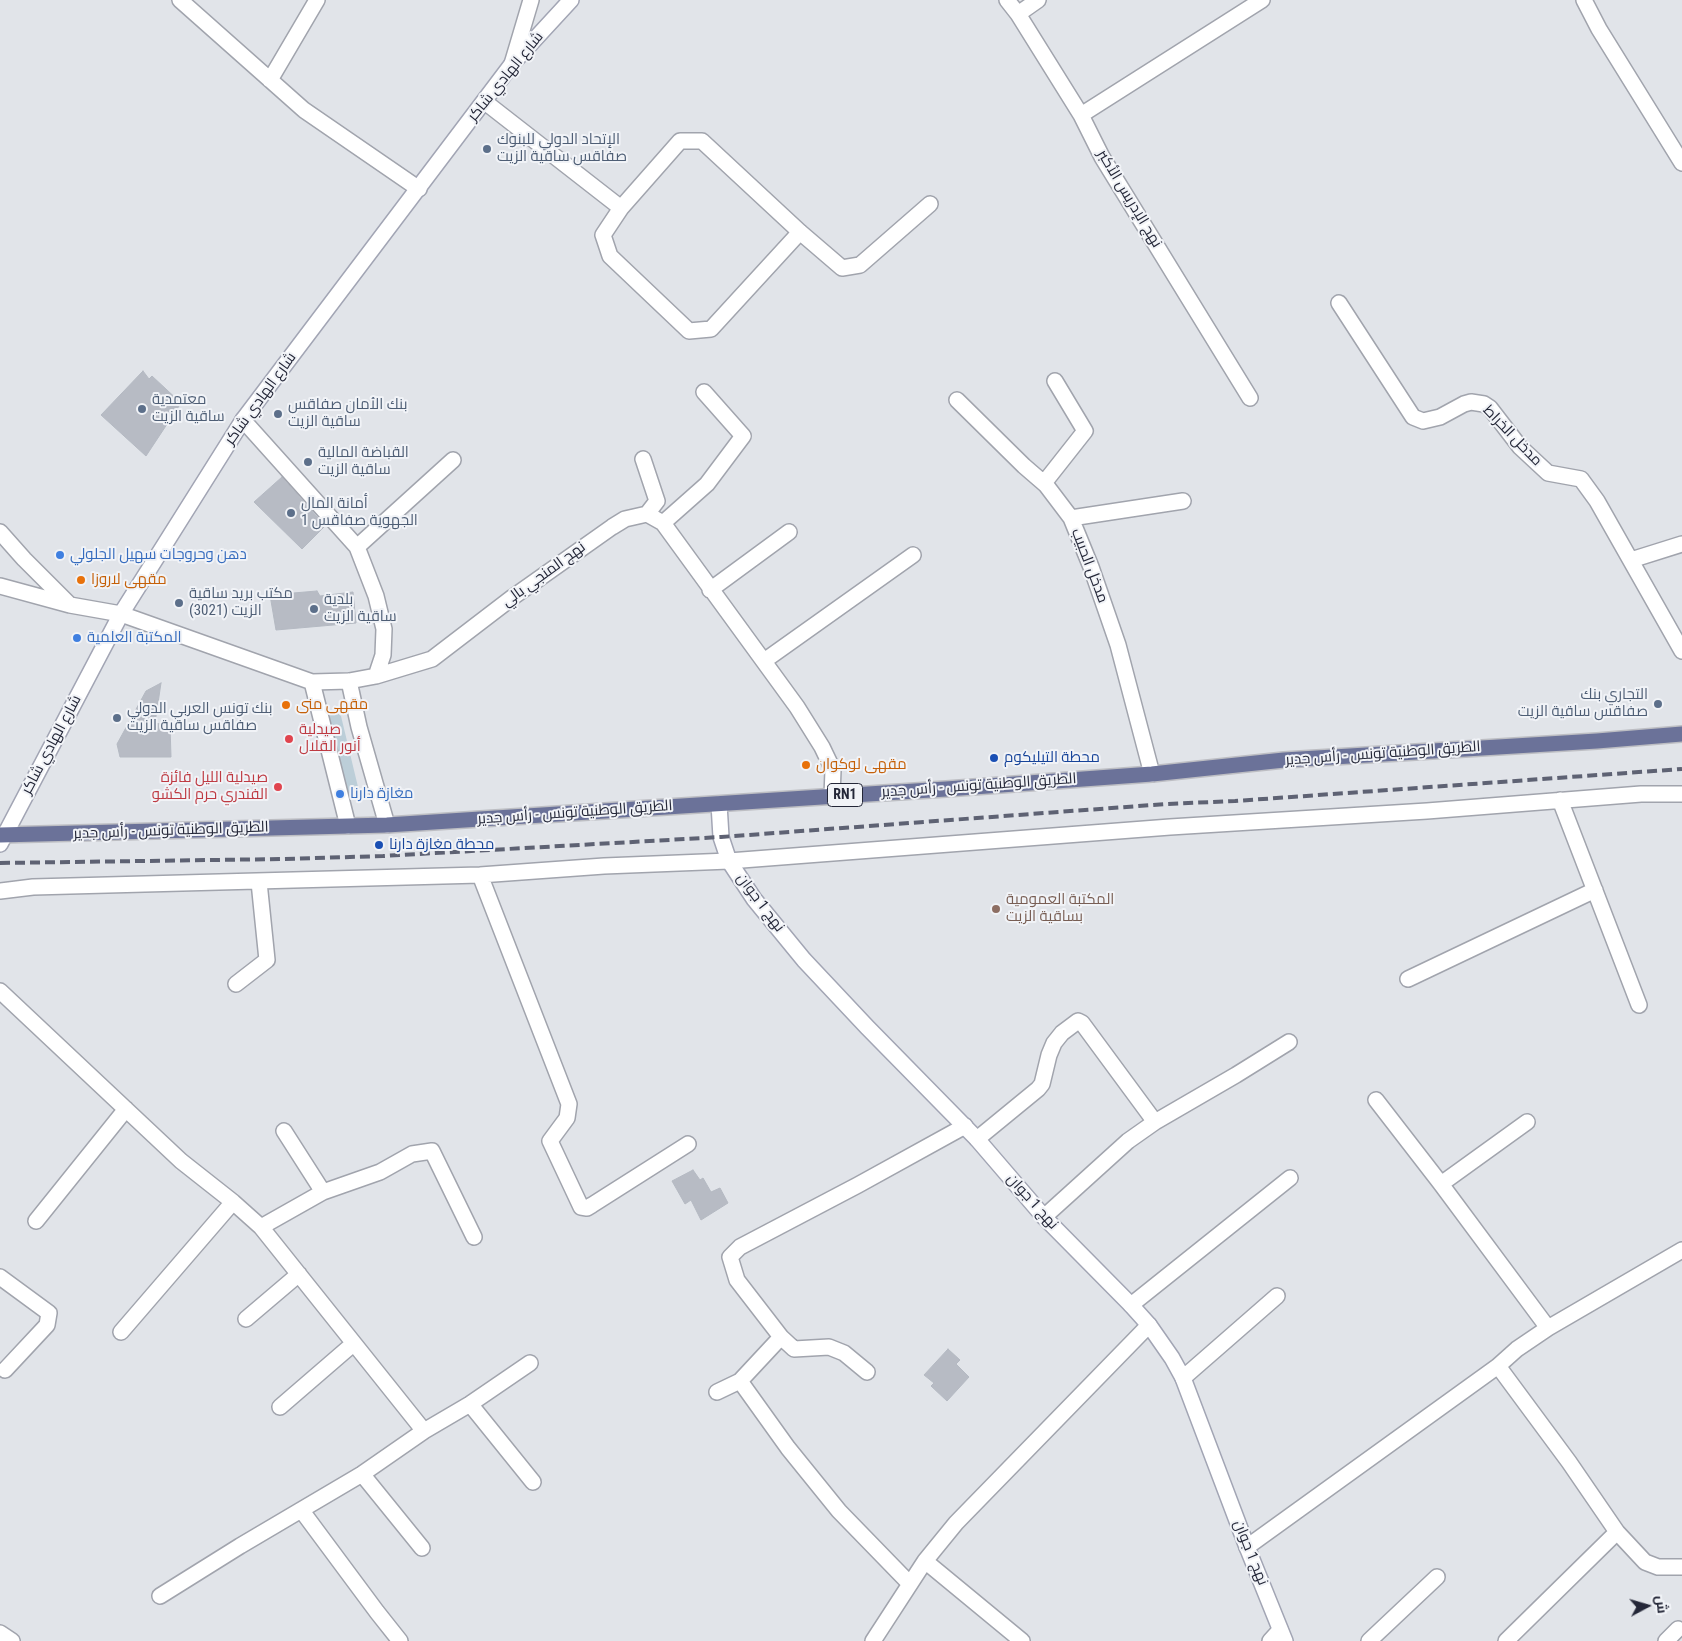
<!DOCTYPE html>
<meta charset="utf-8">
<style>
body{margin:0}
#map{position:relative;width:1682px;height:1641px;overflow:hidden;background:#e1e4e9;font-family:"Roboto Condensed",Cairo,sans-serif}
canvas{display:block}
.north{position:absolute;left:1622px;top:1581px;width:50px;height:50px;-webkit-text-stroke:4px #f1f3f7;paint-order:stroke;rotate:84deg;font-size:14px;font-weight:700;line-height:20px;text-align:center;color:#242738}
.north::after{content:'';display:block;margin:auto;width:18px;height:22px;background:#242738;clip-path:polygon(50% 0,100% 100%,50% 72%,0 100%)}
</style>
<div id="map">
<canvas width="1682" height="1641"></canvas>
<div class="north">ش</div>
</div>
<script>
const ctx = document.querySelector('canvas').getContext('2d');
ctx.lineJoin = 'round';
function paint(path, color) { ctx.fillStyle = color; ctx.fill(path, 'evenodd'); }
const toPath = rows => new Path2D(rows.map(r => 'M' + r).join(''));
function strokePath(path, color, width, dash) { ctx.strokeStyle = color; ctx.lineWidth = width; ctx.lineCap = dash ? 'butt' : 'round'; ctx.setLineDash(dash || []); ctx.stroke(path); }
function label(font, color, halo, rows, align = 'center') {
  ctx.font = font + ' "Roboto Condensed",Cairo,sans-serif'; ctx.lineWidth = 4; ctx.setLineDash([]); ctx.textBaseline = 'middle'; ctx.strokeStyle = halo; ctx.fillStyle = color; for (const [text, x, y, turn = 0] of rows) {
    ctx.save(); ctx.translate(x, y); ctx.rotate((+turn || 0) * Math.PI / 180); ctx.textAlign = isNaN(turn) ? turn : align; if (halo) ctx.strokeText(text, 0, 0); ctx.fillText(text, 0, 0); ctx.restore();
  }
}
paint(toPath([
 [335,711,341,716,358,787,359,791,356,795,351,795,347,790,330,720,330,714]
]), '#bcced8');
const building = toPath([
 [143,371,149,379,152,376,181,403,146,456,101,415,143,371],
 [282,477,325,526,302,549,254,502,282,477],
 [317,591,320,596,353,592,356,623,276,630,270,595,317,591],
 [161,683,155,723,170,726,171,757,120,757,117,744,146,691,161,683],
 [693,1170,700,1180,703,1178,711,1192,720,1188,728,1203,701,1220,691,1200,685,1204,672,1181,693,1170],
 [948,1349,960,1360,956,1364,969,1377,947,1401,931,1386,934,1383,924,1375,948,1349]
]);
paint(building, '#b7bbc4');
strokePath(building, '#b4b9c2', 1);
const street = toPath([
 [180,0,304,110,419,189],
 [1007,0,1018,14,1081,115,1102,157,1250,398],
 [1584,0,1599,29,1682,163],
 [1018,14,1038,0],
 [512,64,531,0],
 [270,80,317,0],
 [485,102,621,208],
 [1081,115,1262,0],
 [800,232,711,329,689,331,610,256,603,235,621,208,680,141,702,141,800,232,842,268,860,265,930,204],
 [1339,303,1413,417,1423,421,1440,417,1464,404,1471,402,1484,404,1490,408,1520,447,1548,473,1581,479,1597,501,1682,651],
 [957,400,1024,466,1046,485,1071,518,1091,567,1118,645,1152,774],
 [243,420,357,547,376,596,384,629,383,655,376,676],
 [643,459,657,501,647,514],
 [1044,483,1085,431,1055,381],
 [1071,518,1183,501],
 [663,523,707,484,743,436,704,392],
 [0,532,24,559,69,604],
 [357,547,453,460],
 [1631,560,1682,544],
 [0,586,70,605,121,614,312,682,349,681,376,676,432,659,513,597,612,527,625,519,647,514,663,523,797,707,822,747,833,770,832,796],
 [710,590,789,532],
 [764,661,913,555],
 [349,681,359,727,387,825],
 [312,682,348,826],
 [1560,800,1639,1005],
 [480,875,569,1104,567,1118,550,1141,581,1207,587,1208,592,1205,688,1144],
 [0,891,33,887,480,875,604,866,729,861,1170,827,1427,811,1641,794,1682,794],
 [1408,979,1595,890],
 [236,984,267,960,259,882],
 [0,991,181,1161,233,1202,261,1227,424,1431,470,1404,530,1363],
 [1376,1100,1441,1184,1548,1328],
 [284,1131,323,1192],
 [977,1139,1038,1089,1042,1084,1049,1055,1054,1043,1062,1033,1078,1021,1082,1023,1155,1122],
 [1441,1184,1527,1122],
 [1044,1217,1128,1141,1155,1122,1236,1075,1289,1042],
 [36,1221,126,1109],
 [261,1227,323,1192,380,1172,412,1154,432,1151,474,1237],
 [0,1277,49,1313,47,1325,5,1370],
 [1131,1305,1290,1178],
 [246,1319,299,1274],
 [121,1332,233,1202],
 [867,1372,844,1353,829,1347,794,1349,781,1337,737,1280,730,1257,740,1247,858,1185,965,1126],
 [1183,1378,1277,1296],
 [740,1381,788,1448,839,1511,909,1583],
 [717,1392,740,1381,781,1337],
 [470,1404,533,1482],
 [280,1407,353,1344],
 [362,1474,422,1548],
 [302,1511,377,1612,400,1641],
 [1617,1532,1569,1462,1498,1366,1517,1349,1548,1328,1682,1250],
 [1247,1547,1498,1366],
 [925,1561,1022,1641],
 [160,1596,240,1546,362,1474,424,1431],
 [0,1633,12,1641],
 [873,1641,925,1561,956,1523,1149,1325],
 [1270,1641,1280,1630],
 [1369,1641,1437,1577],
 [1506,1641,1617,1532,1645,1562,1658,1567,1682,1567],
 [1666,1641,1678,1629]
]);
const secondary = toPath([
 [719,804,721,837,729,861,754,899,804,960,867,1027,977,1139,1044,1217,1131,1305,1149,1325,1172,1358,1183,1378,1247,1547,1285,1641],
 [0,844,121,614,243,420,512,64,571,0]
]);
const primary = toPath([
 [0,835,387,825,946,789,1152,774,1284,760,1597,741,1682,734]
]);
strokePath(street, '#a1a4ad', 18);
strokePath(secondary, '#a2a5b4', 18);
strokePath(primary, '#bdbec3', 18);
strokePath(street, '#fff', 15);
strokePath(secondary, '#fff', 15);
strokePath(primary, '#6b7299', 15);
strokePath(toPath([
 [0,863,284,859,383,856,721,837,1166,804,1235,801,1682,769]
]), '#5e6273', 4, [10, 5]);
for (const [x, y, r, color] of [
 [487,149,5,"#5c6f8a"],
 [142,409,5,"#5c6f8a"],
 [278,414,5,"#5c6f8a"],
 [308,462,5,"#5c6f8a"],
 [291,513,5,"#5c6f8a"],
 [60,555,5,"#3f7fe0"],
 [81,580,5,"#e8710a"],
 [179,603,5,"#5c6f8a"],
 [314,609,5,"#5c6f8a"],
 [77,638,5,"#3f7fe0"],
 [1658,704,5,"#5c6f8a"],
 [286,705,5,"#e8710a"],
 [117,718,5,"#5c6f8a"],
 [289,739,5,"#e0444e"],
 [994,758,5,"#1a4fb4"],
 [806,765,5,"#e8710a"],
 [278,787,5,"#e0444e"],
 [340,794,5,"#3f7fe0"],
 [379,845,5,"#1a4fb4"],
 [996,909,5,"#8d6e63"]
]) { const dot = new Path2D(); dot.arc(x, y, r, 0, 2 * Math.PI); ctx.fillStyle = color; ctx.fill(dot); strokePath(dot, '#f1f3f7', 2); }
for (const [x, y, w] of [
 [845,795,35]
]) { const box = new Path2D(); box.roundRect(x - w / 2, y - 11.5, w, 23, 4); ctx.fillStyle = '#f1f3f7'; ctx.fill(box); strokePath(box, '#242738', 1); }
label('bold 14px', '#242738', null, [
 ["RN1",845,795]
]);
label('15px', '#242738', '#f1f3f7', [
 ["شارع الهادي شاكر",506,77,-51],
 ["نهج الإدريس الأكبر",1129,199,59],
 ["شارع الهادي شاكر",261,399,-54],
 ["مدخل الخراط",1512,436,46],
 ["مدخل الحبيب",1089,566,69],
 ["نهج المنجي بالي",544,575,-36],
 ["شارع الهادي شاكر",52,745,-62],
 ["الطريق الوطنية تونس - رأس جدير",1383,754,-4],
 ["الطريق الوطنية تونس - رأس جدير",979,786,-4],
 ["الطريق الوطنية تونس - رأس جدير",575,813,-4],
 ["الطريق الوطنية تونس - رأس جدير",171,831,-2],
 ["نهج 1 جوان",760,903,53],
 ["نهج 1 جوان",1032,1202,48],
 ["نهج 1 جوان",1250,1553,68]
]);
label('15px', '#4e5e75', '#f1f3f7', [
 ["الإتحاد الدولي للبنوك",497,140],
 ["صفاقس ساقية الزيت",497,157],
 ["معتمدية",152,400],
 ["ساقية الزيت",152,417],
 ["بنك الأمان صفاقس",288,405],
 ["ساقية الزيت",288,422],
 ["القباضة المالية",318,453],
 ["ساقية الزيت",318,470],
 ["أمانة المال",301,504],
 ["الجهوية صفاقس 1",301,521],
 ["مكتب بريد ساقية",189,594],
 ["الزيت (3021)",189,611],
 ["بلدية",324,600],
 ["ساقية الزيت",324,617],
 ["التجاري بنك",1648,695,"right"],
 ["صفاقس ساقية الزيت",1648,712,"right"],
 ["بنك تونس العربي الدولي",127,709],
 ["صفاقس ساقية الزيت",127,726]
], 'left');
label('15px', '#366cbe', '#f1f3f7', [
 ["دهن وحروجات سهيل الجلولي",70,555],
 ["المكتبة العلمية",87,638],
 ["مغازة دارنا",350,794]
], 'left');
label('15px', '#c56008', '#f1f3f7', [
 ["مقهى لاروزا",91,580],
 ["مقهى منى",296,705],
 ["مقهى لوكوان",816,765]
], 'left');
label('15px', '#be3a42', '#f1f3f7', [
 ["صيدلية",299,730],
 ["أنور القلال",299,747],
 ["صيدلية الليل فائزة",268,778,"right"],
 ["الفندري حرم الكشو",268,795,"right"]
], 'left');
label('15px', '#164399', '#f1f3f7', [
 ["محطة التيليكوم",1004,758],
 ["محطة مغازة دارنا",389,845]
], 'left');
label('15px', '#785e54', '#f1f3f7', [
 ["المكتبة العمومية",1006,900],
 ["بساقية الزيت",1006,917]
], 'left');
</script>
